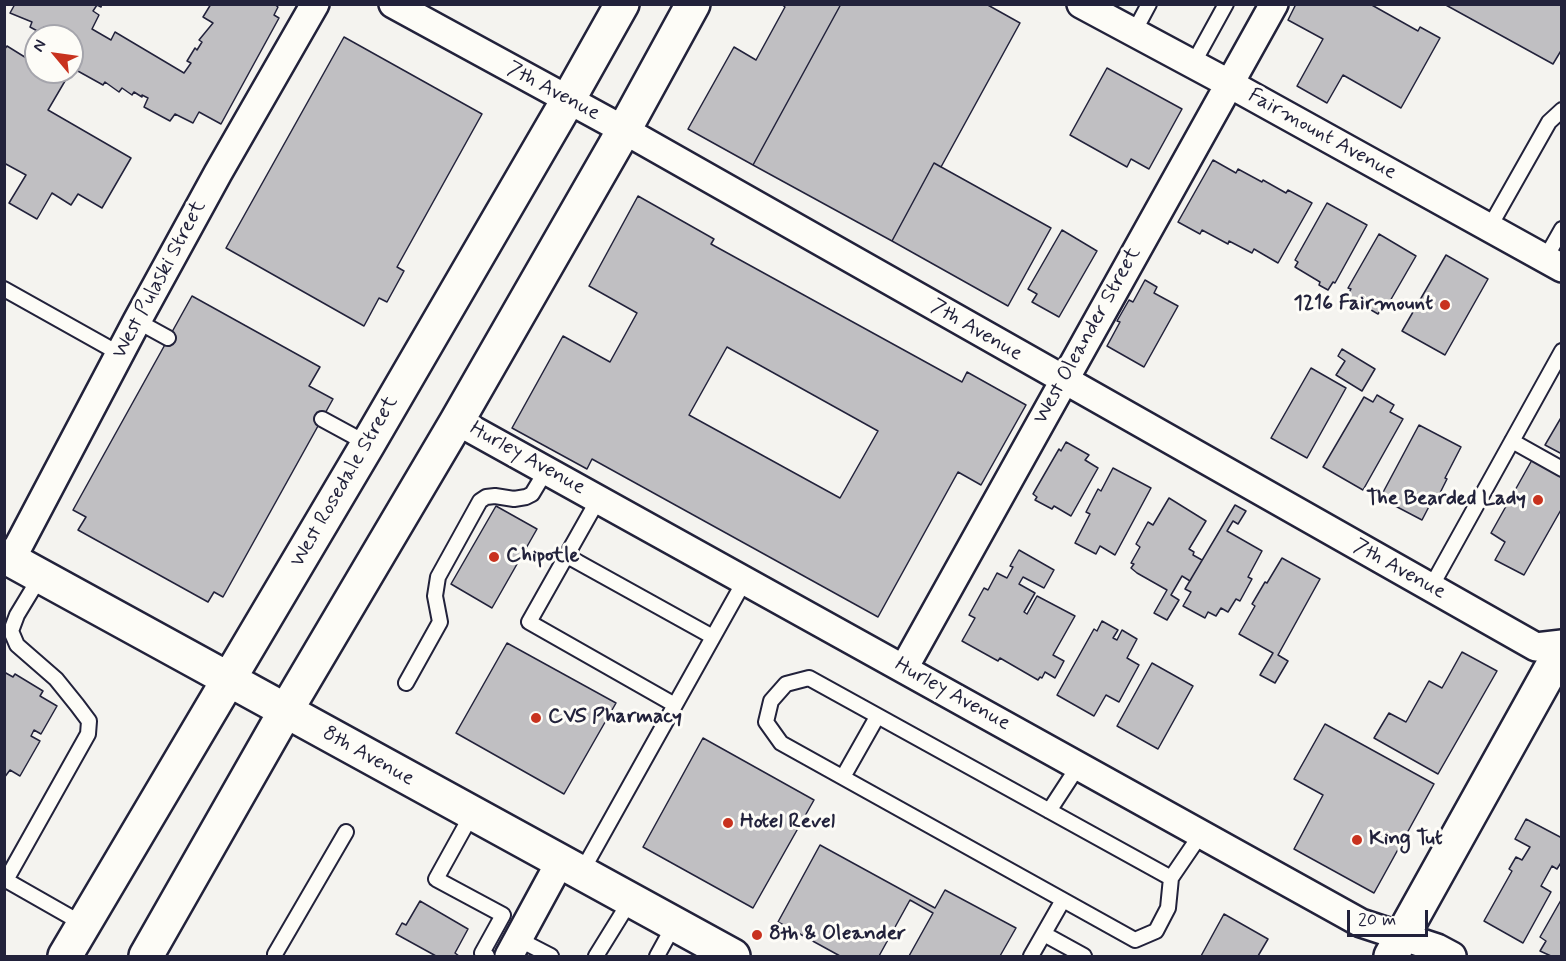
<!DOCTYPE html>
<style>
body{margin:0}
#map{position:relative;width:1566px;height:961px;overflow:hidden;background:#f4f3ef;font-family:Mynerve,sans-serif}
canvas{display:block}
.frame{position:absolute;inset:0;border:6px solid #22223b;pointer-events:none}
.north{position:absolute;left:24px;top:24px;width:60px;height:60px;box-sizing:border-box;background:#fdfcf7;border:2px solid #a5a5ac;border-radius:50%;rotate:299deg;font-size:16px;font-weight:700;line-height:24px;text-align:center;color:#22223b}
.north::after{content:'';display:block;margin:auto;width:21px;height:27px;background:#c8321e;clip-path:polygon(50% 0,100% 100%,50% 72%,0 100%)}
.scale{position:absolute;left:1347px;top:910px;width:81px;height:27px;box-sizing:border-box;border:3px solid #22223b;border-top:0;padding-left:8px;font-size:18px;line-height:21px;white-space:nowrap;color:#22223b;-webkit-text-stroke:4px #fdfcf7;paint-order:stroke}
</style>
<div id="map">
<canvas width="1566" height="961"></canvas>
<div class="frame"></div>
<div class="north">N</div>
<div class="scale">20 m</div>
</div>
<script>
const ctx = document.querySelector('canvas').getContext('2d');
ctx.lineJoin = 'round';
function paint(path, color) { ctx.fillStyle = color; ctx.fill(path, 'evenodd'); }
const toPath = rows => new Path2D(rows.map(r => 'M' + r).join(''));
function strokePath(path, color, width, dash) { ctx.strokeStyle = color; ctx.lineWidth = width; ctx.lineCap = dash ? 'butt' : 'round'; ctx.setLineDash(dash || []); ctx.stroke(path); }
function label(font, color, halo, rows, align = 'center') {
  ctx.font = font + ' Mynerve,sans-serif'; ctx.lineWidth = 6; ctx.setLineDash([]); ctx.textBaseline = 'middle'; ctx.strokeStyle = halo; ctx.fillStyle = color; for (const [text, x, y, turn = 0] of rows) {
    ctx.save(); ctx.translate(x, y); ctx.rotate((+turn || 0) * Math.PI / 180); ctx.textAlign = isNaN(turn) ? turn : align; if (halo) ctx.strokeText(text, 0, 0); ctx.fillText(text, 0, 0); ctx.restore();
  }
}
const building = toPath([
 [15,4,102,4,101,7,97,5,93,11,99,15,92,29,111,40,115,32,184,73,191,63,187,61,195,48,197,50,202,42,199,40,213,23,203,17,211,4,274,4,278,7,274,15,279,18,221,124,199,112,193,123,175,114,170,121,144,107,148,98,142,95,142,97,134,92,132,95,122,88,119,92,105,82,103,85,76,70,77,67,72,64,72,36,53,36,54,33,44,27,41,33,30,27,32,22,10,13,15,4],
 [781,4,841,4,753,165,688,129,734,47,756,60,785,7,781,4],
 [841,4,986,4,1020,23,941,167,934,163,892,241,753,165,841,4],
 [1296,4,1370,4,1418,31,1420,27,1440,38,1401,108,1343,75,1327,103,1297,86,1323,39,1288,20,1296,4],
 [1444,4,1562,4,1562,49,1553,64,1444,4],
 [344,37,482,114,397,267,404,271,387,302,379,298,364,326,226,248,344,37],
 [7,46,36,64,36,72,50,72,65,81,48,110,131,158,102,208,78,194,71,205,52,193,37,219,9,203,26,175,4,163,4,50,7,46],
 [1107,68,1182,109,1149,169,1131,159,1127,167,1070,135,1107,68],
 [1213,160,1236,173,1238,169,1262,182,1263,180,1286,193,1288,190,1312,203,1278,263,1254,249,1252,253,1229,241,1228,244,1202,230,1200,234,1178,222,1213,160],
 [934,163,1051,228,1008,306,892,241,934,163],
 [638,196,714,239,711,244,962,382,967,372,1026,405,981,485,958,472,878,617,592,459,587,469,512,428,563,336,610,362,637,313,589,286,638,196],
 [727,347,878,431,840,498,689,415,727,347],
 [1327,203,1367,225,1335,283,1333,282,1328,290,1319,285,1320,282,1295,267,1298,262,1295,260,1327,203],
 [1062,230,1097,251,1059,317,1032,302,1037,294,1028,289,1062,230],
 [1379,234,1416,256,1386,308,1383,306,1378,314,1347,296,1351,289,1348,288,1379,234],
 [1446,255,1488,279,1445,355,1402,331,1446,255],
 [1145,280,1157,287,1154,293,1178,306,1144,367,1107,346,1120,322,1117,321,1129,300,1133,302,1145,280],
 [192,296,320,367,309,386,333,399,223,597,214,592,208,602,78,530,86,517,73,510,192,296],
 [1342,349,1375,369,1362,391,1336,375,1345,361,1338,356,1342,349],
 [1311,368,1346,388,1307,458,1271,438,1311,368],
 [1377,395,1394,405,1390,412,1403,419,1363,490,1323,467,1364,397,1373,402,1377,395],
 [1562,416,1562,454,1545,445,1562,416],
 [1419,425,1461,447,1445,478,1447,479,1438,497,1435,495,1422,520,1380,498,1419,425],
 [1066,442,1089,455,1085,460,1098,468,1071,516,1054,506,1052,509,1035,500,1037,497,1033,494,1059,449,1061,451,1066,442],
 [1532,460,1562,476,1562,508,1524,575,1495,560,1505,542,1491,533,1532,460],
 [1113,468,1151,488,1115,555,1100,546,1096,554,1075,543,1090,514,1086,512,1098,489,1101,491,1113,468],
 [1169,498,1206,521,1189,549,1194,552,1193,555,1202,560,1190,581,1182,576,1171,595,1179,600,1167,620,1154,613,1167,590,1137,573,1131,568,1134,564,1131,563,1140,547,1136,544,1148,522,1153,525,1169,498],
 [1235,505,1246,511,1238,524,1233,521,1227,531,1262,551,1248,577,1252,579,1240,601,1236,599,1228,612,1221,608,1216,616,1208,612,1205,618,1183,606,1191,592,1185,589,1235,505],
 [496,506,537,529,492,608,451,584,496,506],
 [1019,550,1054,570,1044,588,1023,577,1019,584,1035,593,1024,612,1027,614,1037,596,1075,616,1053,655,1064,661,1055,678,1045,672,1042,678,1040,677,1038,680,1000,658,998,661,962,641,975,618,969,615,984,588,988,590,997,573,1007,578,1013,567,1010,566,1019,550],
 [1282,558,1320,579,1278,655,1288,661,1275,683,1260,675,1273,653,1239,634,1255,606,1252,604,1265,582,1267,583,1282,558],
 [1102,621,1118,630,1113,638,1117,640,1122,630,1137,639,1127,658,1139,665,1119,702,1106,695,1094,716,1057,695,1094,629,1097,631,1102,621],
 [507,643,616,703,564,794,456,733,507,643],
 [1462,652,1497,671,1438,774,1374,738,1389,713,1406,722,1429,681,1442,688,1462,652],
 [1152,663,1193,686,1158,749,1117,726,1152,663],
 [4,672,13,677,15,674,43,691,40,696,57,706,41,734,34,730,31,736,40,741,20,776,10,770,4,778,4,672],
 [1325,724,1434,784,1374,893,1294,849,1323,795,1294,779,1325,724],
 [703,738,814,800,753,908,643,847,703,738],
 [1526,819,1562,838,1562,861,1557,869,1552,866,1541,886,1551,892,1523,943,1484,921,1512,871,1509,869,1516,857,1522,860,1530,847,1515,839,1526,819],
 [820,845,935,908,945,890,1016,928,1000,956,909,956,933,913,910,900,879,956,840,956,778,922,820,845],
 [1561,900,1562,956,1551,956,1540,951,1546,941,1540,937,1561,900],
 [420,901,468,929,455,953,459,956,436,956,396,934,402,923,406,925,420,901],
 [1224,914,1268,939,1258,956,1201,956,1224,914]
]);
paint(building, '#c0bfc2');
strokePath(building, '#22223b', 1.5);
const service = toPath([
 [1134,32,1149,4],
 [1193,64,1226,4],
 [1489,228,1549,122,1562,110],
 [1545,259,1562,229],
 [4,289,120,354],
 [137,321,168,338],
 [322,419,368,444],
 [1512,441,1562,469],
 [599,498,529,622,675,705,745,580],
 [567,556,713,637],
 [1431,587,1562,351],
 [406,683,440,622,435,596,438,577,480,501,486,497,495,496,514,499,526,497,532,494,547,469],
 [843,777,877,717],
 [1049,811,1079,765],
 [472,814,436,879,503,915,482,953,487,956],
 [581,873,675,705],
 [1171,878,809,678,786,684,771,701,766,722,781,743,1135,940,1156,931,1168,908,1171,878,1201,834],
 [4,879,83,924],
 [6,880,88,734,89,721,77,705,56,679,17,645,11,631,17,615,40,577],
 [1044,934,1084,956],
 [518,939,551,956],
 [275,954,346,832],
 [596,956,630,901],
 [657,956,674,925],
 [1031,956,1063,900]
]);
const minor = toPath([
 [393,4,624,130,1536,647,1562,644],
 [1081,4,1230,84,1562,268],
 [457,421,1361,923,1437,948,1452,956],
 [11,560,137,321,218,173,315,4],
 [904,668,1274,4],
 [509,956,560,862]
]);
const tertiary = toPath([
 [1391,956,1562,649]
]);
const secondary = toPath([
 [4,556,733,956],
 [65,956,368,444,568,100,622,4],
 [146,956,285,712,457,421,624,130,693,4]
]);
strokePath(service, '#22223b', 18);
strokePath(minor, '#22223b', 32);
strokePath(tertiary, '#22223b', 38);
strokePath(secondary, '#22223b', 38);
strokePath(service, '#fdfcf7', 14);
strokePath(minor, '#fdfcf7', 27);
strokePath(tertiary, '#fdfcf7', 33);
strokePath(secondary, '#fdfcf7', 33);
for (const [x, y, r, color] of [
 [1445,305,6,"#c8321e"],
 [1538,500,6,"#c8321e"],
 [494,557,6,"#c8321e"],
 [536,718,6,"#c8321e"],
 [728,823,6,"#c8321e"],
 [1357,840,6,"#c8321e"],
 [757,935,6,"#c8321e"]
]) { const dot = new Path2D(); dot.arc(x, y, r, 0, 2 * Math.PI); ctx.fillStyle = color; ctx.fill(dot); strokePath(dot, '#fdfcf7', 2); }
label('21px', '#22223b', '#fdfcf7', [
 ["7th Avenue",553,92,28],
 ["Fairmount Avenue",1322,135,29],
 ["West Pulaski Street",160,280,-62],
 ["7th Avenue",976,331,30],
 ["West Oleander Street",1088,336,-61],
 ["Hurley Avenue",527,459,29],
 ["West Rosedale Street",345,482,-60],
 ["7th Avenue",1399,570,29],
 ["Hurley Avenue",952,695,29],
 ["8th Avenue",368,757,29]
]);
label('bold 21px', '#22223b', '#fdfcf7', [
 ["1216 Fairmount",1433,305,"right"],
 ["The Bearded Lady",1526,500,"right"],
 ["Chipotle",506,557],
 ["CVS Pharmacy",548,718],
 ["Hotel Revel",740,823],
 ["King Tut",1369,840],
 ["8th & Oleander",769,935]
], 'left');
</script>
